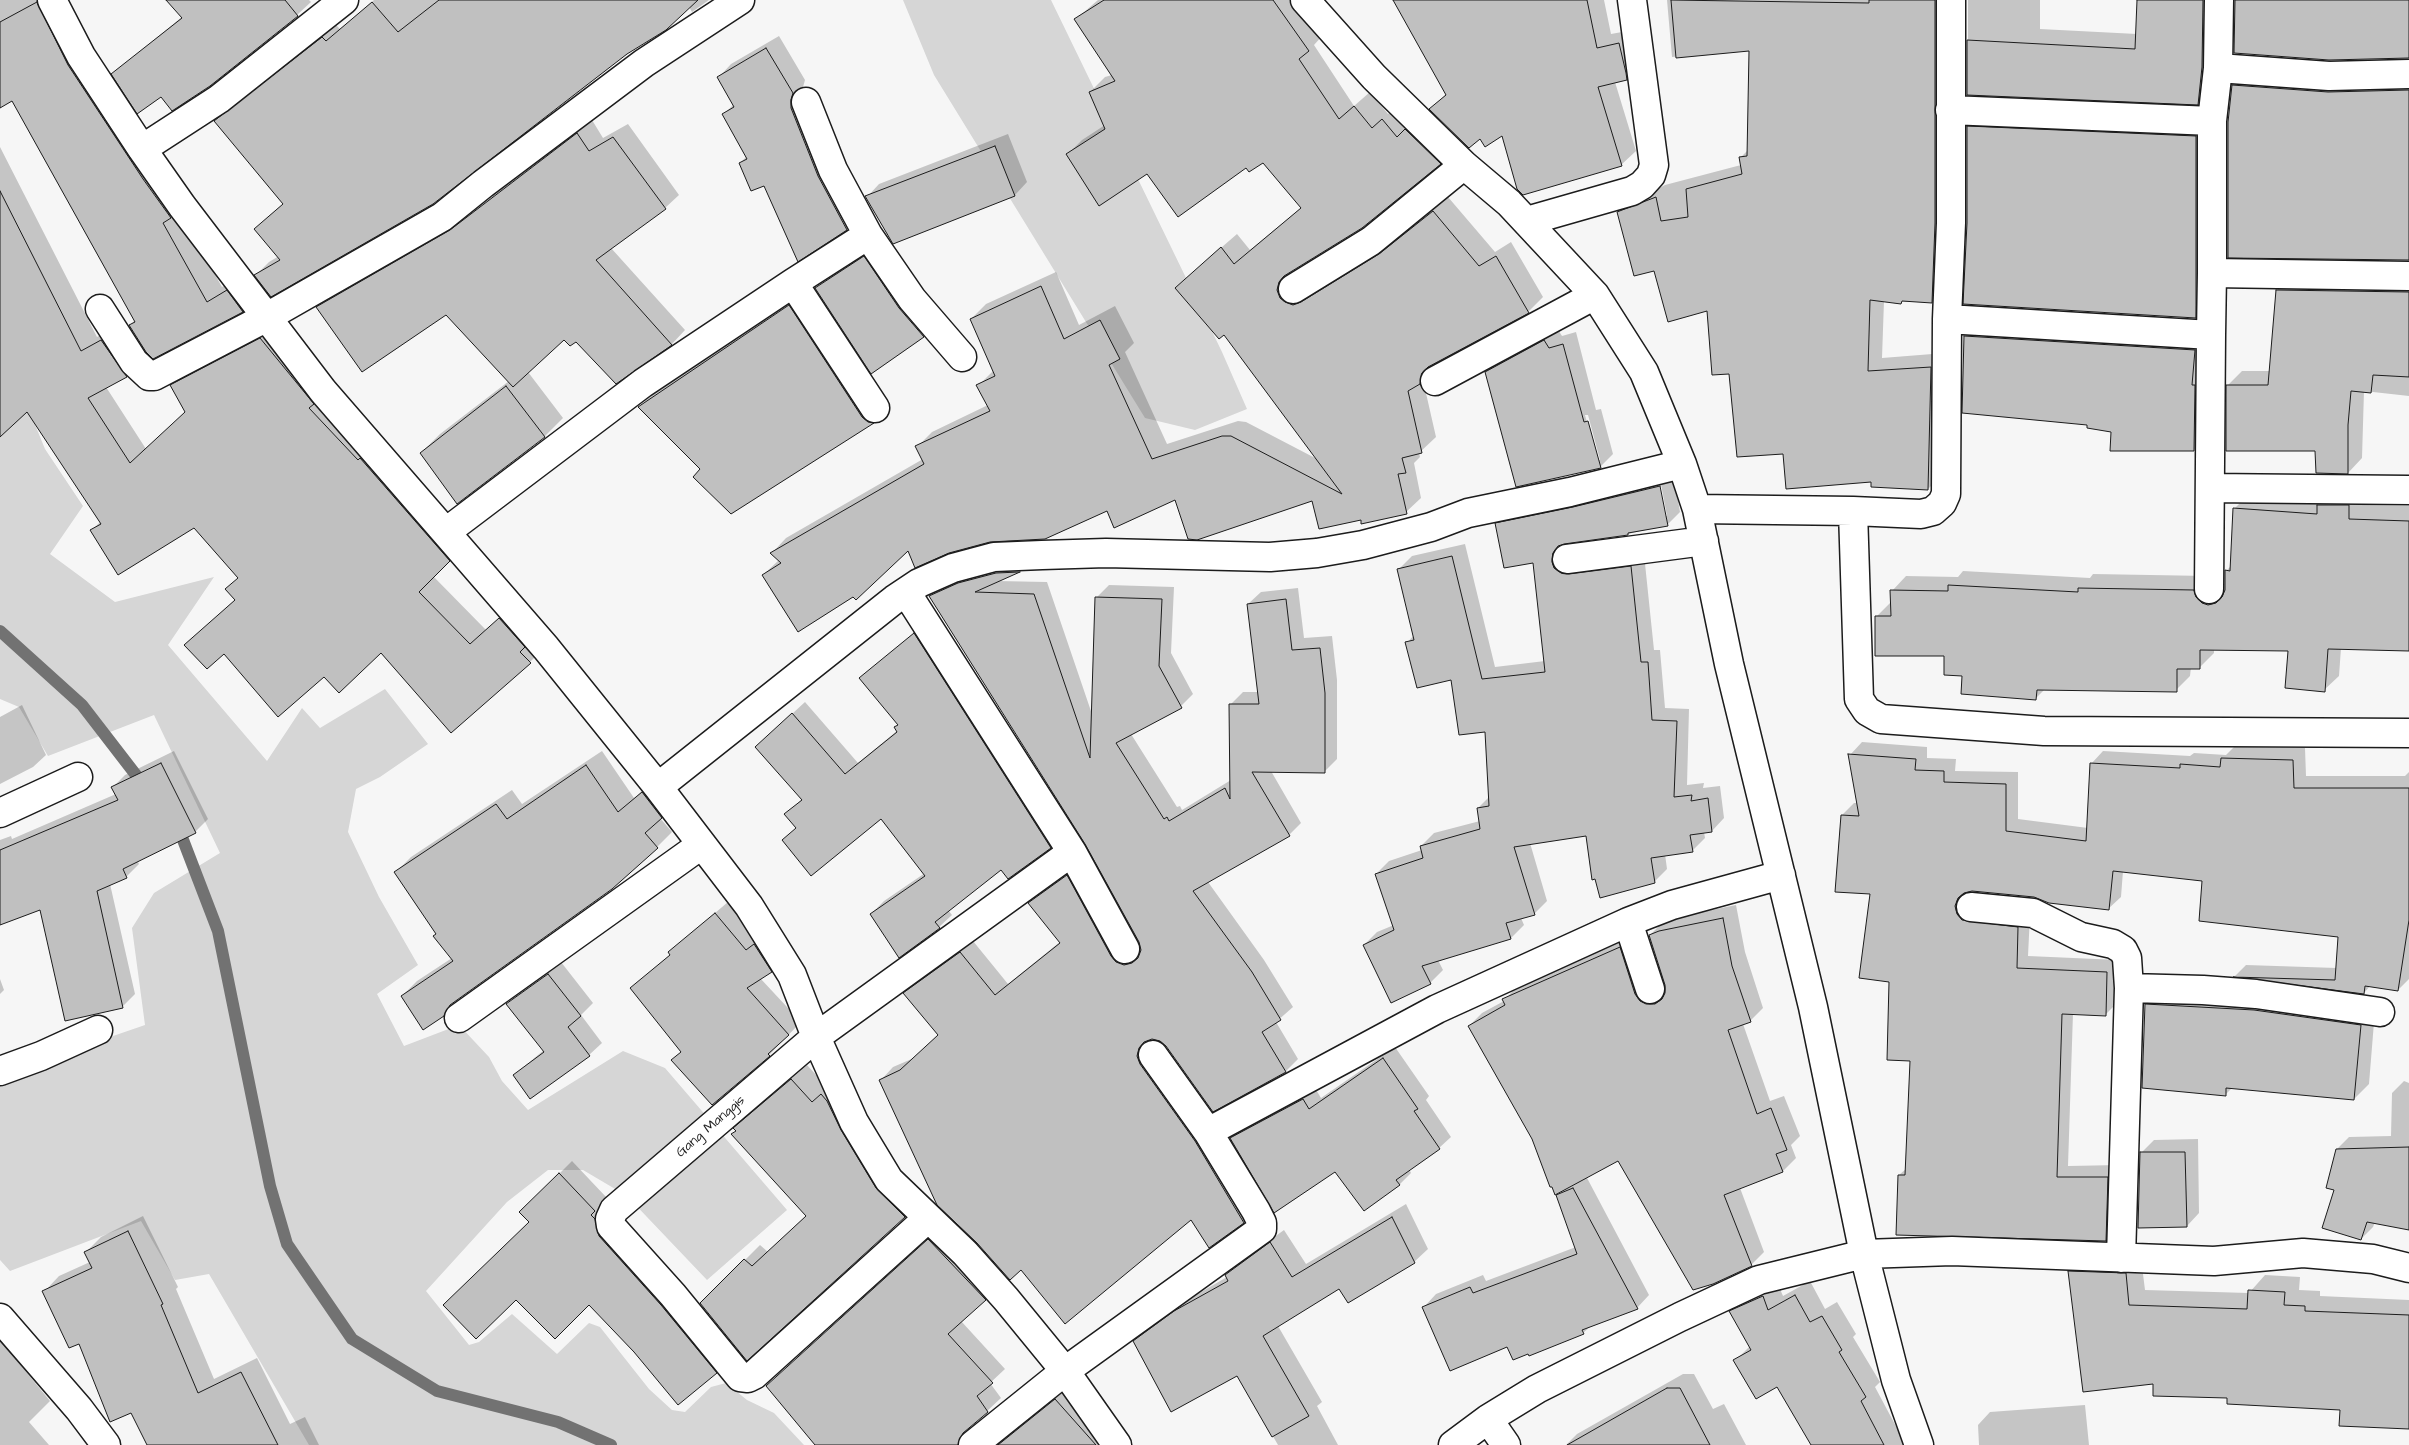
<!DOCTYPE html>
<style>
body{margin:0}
canvas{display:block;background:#f6f6f6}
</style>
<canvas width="2409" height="1445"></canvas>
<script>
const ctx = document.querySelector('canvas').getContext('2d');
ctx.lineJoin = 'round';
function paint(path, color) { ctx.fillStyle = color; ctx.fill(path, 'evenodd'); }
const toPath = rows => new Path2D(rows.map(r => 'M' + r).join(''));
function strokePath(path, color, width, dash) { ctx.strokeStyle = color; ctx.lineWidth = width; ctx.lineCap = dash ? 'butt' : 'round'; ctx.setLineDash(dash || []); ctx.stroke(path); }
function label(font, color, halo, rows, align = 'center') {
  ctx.font = font + ' "Architects Daughter",sans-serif'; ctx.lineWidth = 5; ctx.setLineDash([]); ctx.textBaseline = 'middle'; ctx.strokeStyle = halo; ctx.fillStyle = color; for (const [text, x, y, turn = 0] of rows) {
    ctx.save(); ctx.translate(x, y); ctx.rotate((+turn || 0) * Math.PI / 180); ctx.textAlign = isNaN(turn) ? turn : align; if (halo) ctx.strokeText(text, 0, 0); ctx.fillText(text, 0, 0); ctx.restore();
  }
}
paint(toPath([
 [903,0,1051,0,1222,352,1247,409,1195,430,1145,418,934,75],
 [0,364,20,388,45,449,83,506,50,554,115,602,214,577,168,645,267,761,302,708,320,728,385,689,428,744,380,777,356,789,348,832,379,897,418,965,377,994,404,1046,459,1025,489,1057,502,1081,528,1110,623,1051,665,1068,787,1210,707,1280,627,1196,583,1170,548,1170,507,1202,426,1291,469,1345,479,1342,512,1314,557,1354,589,1323,600,1327,649,1389,672,1410,685,1412,711,1387,726,1383,747,1400,774,1413,804,1445,309,1445,209,1274,175,1280,141,1221,10,1271,0,1260,0,1075,145,1025,132,928,154,893,220,853,154,715,48,756,19,707,0,699]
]), '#d6d6d6');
paint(toPath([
 [0,0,59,0,222,287,242,276,257,296,242,311,154,357,130,325,135,320,13,99,0,106],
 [168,0,309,0,311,2,297,15,161,96,113,74,183,16],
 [374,0,709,0,692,12,689,7,665,29,256,275,269,262,279,256,255,229,284,203,215,121,228,108,336,25,340,29],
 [1098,0,1298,0,1323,35,1314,45,1354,106,1370,92,1388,114,1398,105,1454,148,1440,163,1293,269,1295,283,1317,288,1396,240,1448,197,1495,252,1511,242,1543,297,1528,312,1435,362,1435,368,1423,380,1436,437,1419,453,1420,457,1414,463,1421,498,1406,512,1361,519,1313,500,1176,499,1107,510,990,541,908,549,854,595,763,575,779,560,772,553,786,538,923,459,917,447,932,432,988,405,978,386,994,370,971,319,986,304,1056,272,1079,325,1115,306,1134,343,1125,352,1167,444,1238,421,1246,422,1317,459,1192,273,1237,234,1250,250,1302,207,1263,161,1246,166,1148,173,1067,155,1082,140,1105,125,1090,92,1105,77,1112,75,1076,19],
 [1394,0,1604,0,1611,34,1633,30,1641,64,1626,79,1615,82,1636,151,1621,165,1502,134,1480,137,1431,109,1446,94],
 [1667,0,1949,0,1946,287,1932,302,1884,301,1882,358,1945,353,1942,475,1928,489,1873,481,1784,452,1731,373,1708,310,1655,269,1618,212,1633,197,1652,192,1665,185,1741,165,1740,158,1749,149,1750,50,1672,57],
 [1968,0,2040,0,2040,29,2137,34,2139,0,2217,0,2212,89,2198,104,1968,94],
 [779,36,805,80,803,87,804,95,859,216,847,229,798,260,764,184,740,163,747,156,723,115,734,104,719,77,731,64],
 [2248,71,2409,76,2409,259,2233,85],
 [1980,115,2208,125,2207,305,2195,317,1968,223,1968,127],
 [592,120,603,138,628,124,679,195,665,208,611,248,685,330,672,344,616,383,576,340,564,338,528,372,563,418,545,436,457,503,421,453,440,434,509,381,447,314,317,307,331,293,465,217],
 [1008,134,1027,182,1015,195,867,197,879,184],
 [0,147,97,337,117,326,141,361,126,376,106,387,146,449,186,412,172,385,187,370,275,324,464,545,433,576,486,630,515,604,545,647,530,662,381,651,324,675,186,645,236,599,239,577,194,527,92,530,101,521,27,411,0,436],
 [883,239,942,317,923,336,871,372,816,288,835,269],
 [2292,276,2409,277,2409,396,2364,391,2362,458,2348,473,2227,386,2242,371,2271,371,2277,290],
 [802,293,885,411,873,422,731,513,702,469,639,407,652,394],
 [1980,321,2209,335,2209,435,2194,450,2089,424,1965,336],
 [1557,328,1562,336,1576,332,1596,410,1601,409,1613,454,1600,467,1486,372,1499,360],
 [1585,415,1588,415,1600,460,1597,460],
 [1673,473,1680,512,1667,525,1628,534,1565,542,1564,548,1644,554,1654,650,1660,650,1665,708,1689,709,1687,785,1704,783,1703,788,1720,786,1724,818,1712,831,1704,832,1705,838,1692,851,1665,854,1667,869,1654,882,1587,835,1530,843,1547,901,1534,914,1521,918,1524,925,1511,938,1438,960,1443,970,1430,983,1364,945,1377,932,1394,925,1376,874,1389,861,1422,850,1421,846,1434,833,1480,821,1478,808,1490,796,1486,731,1452,679,1407,643,1414,635,1399,569,1412,556,1465,544,1495,667,1545,661,1534,561,1497,524,1510,511],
 [1660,479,1667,516,1665,516,1657,480],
 [2363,491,2363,505,2409,506,2409,650,2341,648,2339,676,2324,690,2289,649,2214,649,2214,653,2200,667,2191,667,2190,676,2176,690,2045,689,2036,698,1963,675,1946,655,1876,617,1891,602,1892,591,1906,576,1958,577,1963,571,2090,578,2093,574,2208,576,2216,589,2226,590,2226,571,2231,566,2235,508,2249,494],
 [1030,560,1019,571,997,581,1047,582,1093,717,1097,597,1109,585,1174,587,1171,653,1193,694,1181,706,1131,734,1177,807,1180,806,1182,810,1231,780,1231,704,1243,692,1259,692,1248,604,1261,592,1298,588,1304,638,1332,636,1337,680,1337,759,1325,771,1271,771,1301,823,1289,835,1208,882,1264,960,1293,1007,1276,1022,1298,1059,1286,1071,1213,1110,1166,1045,1160,1039,1150,1038,1149,1044,1256,1209,1243,1222,1209,1246,1192,1218,881,1080,893,1067,914,1058,939,1034,905,994,917,981,973,941,1008,984,1061,941,1030,903,1042,891,1080,864,1137,953,1141,952,1140,941,1086,843,930,596,943,584],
 [927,622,1063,834,1050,847,1001,868,948,910,952,915,939,927,871,914,884,901,925,873,882,817,784,840,797,827,786,814,802,799,756,747,805,702,858,763,898,730,899,724,861,678],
 [22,705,46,755,33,767,0,784,0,717],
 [1862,742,1927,747,1927,758,1956,759,1955,771,2018,772,2018,819,2088,828,2091,764,2103,751,2190,756,2194,753,2226,755,2234,747,2305,748,2306,776,2405,776,2409,772,2409,979,2398,990,2370,986,2364,993,2235,976,2246,965,2337,968,2339,936,2203,880,2123,871,2121,897,2108,909,2035,896,1968,891,1969,901,2030,915,2028,956,2119,960,2118,1002,2105,1015,2073,1013,2068,1166,2120,1165,2118,1228,2105,1240,1899,1175,1907,1168,1911,1060,1890,981,1871,893,1842,815,1854,803,1858,803,1850,755],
 [174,751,208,819,195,832,137,860,139,864,126,877,110,884,135,994,122,1007,41,909,0,924,0,840,11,836,12,839,116,794,113,787,125,775],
 [602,751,634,798,657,778,676,802,660,818,672,832,657,847,461,996,443,1015,402,996,417,981,452,958,396,872,411,857,512,790,522,804],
 [728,902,758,939,783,959,760,978,801,1022,769,1055,682,1052,631,988,671,954,682,941],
 [1736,905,1745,952,1763,1008,1750,1021,1743,1024,1770,1101,1784,1096,1800,1136,1791,1145,1796,1158,1783,1171,1740,1188,1764,1252,1751,1265,1618,1159,1586,1176,1649,1295,1637,1308,1591,1326,1583,1333,1508,1345,1424,1307,1436,1294,1483,1275,1486,1281,1576,1247,1557,1196,1562,1191,1469,1026,1482,1013,1504,1001,1517,986,1633,935,1660,991,1666,991,1666,984,1650,935,1663,922,1673,918],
 [561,962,593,1003,581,1015,602,1043,589,1055,514,1075,544,1050,507,1004,520,991],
 [0,979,4,990,0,994],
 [2161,990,2375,1010,2369,1084,2354,1099,2233,1087,2225,1095,2146,1005],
 [1395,1047,1429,1096,1426,1100,1451,1137,1439,1148,1409,1169,1411,1173,1400,1184,1364,1209,1335,1170,1231,1138,1243,1127,1315,1088,1321,1098],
 [807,1065,828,1088,920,1201,747,1359,702,1303,760,1245,768,1252,807,1215,735,1128],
 [2404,1081,2409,1083,2409,1229,2375,1222,2373,1227,2361,1239,2335,1189,2337,1149,2349,1137,2391,1136,2392,1093],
 [2198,1139,2199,1213,2187,1226,2141,1153,2154,1140],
 [572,1161,607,1198,603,1202,728,1360,716,1372,521,1212],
 [1406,1204,1428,1249,1414,1262,1340,1287,1278,1326,1322,1402,1317,1406,1338,1445,1278,1445,1237,1374,1134,1342,1148,1328,1189,1299,1227,1277,1226,1275,1240,1262,1284,1230,1306,1264],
 [143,1216,178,1287,176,1289,214,1379,257,1358,290,1424,305,1417,319,1445,148,1445,131,1412,44,1292,59,1276,90,1262,86,1252,101,1237],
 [942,1227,999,1287,961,1321,1005,1369,990,1383,1001,1398,971,1426,970,1433,978,1445,819,1445,767,1386],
 [2085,1256,2141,1258,2145,1290,2249,1293,2265,1275,2300,1277,2299,1290,2320,1291,2320,1296,2409,1300,2409,1427,2341,1409,2229,1397,2155,1383,2070,1272],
 [1810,1281,1825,1309,1837,1302,1856,1334,1853,1337,1880,1382,1875,1387,1906,1445,1812,1445,1777,1385,1735,1361,1750,1346,1730,1312,1745,1297,1777,1282,1783,1296],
 [0,1340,50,1401,29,1422,49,1445,0,1445],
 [1683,1374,1694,1374,1713,1409,1724,1404,1746,1445,1566,1445,1577,1434],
 [1069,1387,1121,1445,996,1445,997,1445],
 [2085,1405,2089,1445,1979,1445,1978,1425,1990,1412]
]), '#0003');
strokePath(toPath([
 [0,631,82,705,146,788],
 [175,825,180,832,218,931,270,1186,287,1244,352,1339,437,1391,558,1422,611,1445]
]), '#727272', 12);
const building = toPath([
 [166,0,285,0,298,16,210,86,172,111,161,97,137,114,111,74,182,18,166,0],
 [439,0,698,0,666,30,627,54,433,204,271,297,254,275,280,260,254,229,283,204,214,121,322,37,326,41,372,2,398,32,439,0],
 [1104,0,1273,0,1309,51,1299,59,1339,119,1354,106,1372,128,1382,119,1397,137,1405,129,1441,164,1362,228,1284,276,1279,282,1277,290,1280,298,1285,302,1293,305,1301,302,1379,254,1433,211,1479,266,1496,256,1529,313,1428,367,1422,373,1420,384,1408,391,1422,453,1402,458,1406,473,1398,474,1407,514,1361,524,1361,520,1319,529,1312,501,1197,540,1188,539,1175,500,1114,528,1107,511,1045,539,990,542,949,553,915,568,908,551,856,600,853,597,798,632,762,575,781,563,770,553,924,464,915,446,990,411,976,385,995,376,970,319,1041,286,1064,339,1100,320,1120,359,1109,365,1152,459,1222,436,1231,436,1342,494,1224,335,1219,339,1175,288,1221,247,1234,264,1301,208,1263,163,1249,172,1246,168,1178,217,1147,174,1099,206,1066,154,1105,129,1089,92,1115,81,1074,19,1104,0],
 [1393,0,1587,0,1597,48,1619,43,1626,73,1627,80,1598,87,1622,166,1523,195,1517,189,1502,136,1485,147,1480,139,1469,148,1429,109,1446,95,1393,0],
 [1671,0,1869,3,1869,0,1935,0,1935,223,1932,303,1902,301,1901,304,1870,300,1868,371,1931,367,1928,490,1871,487,1871,482,1786,489,1783,454,1737,457,1729,374,1712,375,1707,311,1668,322,1654,271,1634,276,1617,212,1656,197,1661,221,1688,217,1686,189,1742,174,1739,157,1747,156,1749,51,1676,58,1671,0],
 [2137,0,2203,0,2202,67,2198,105,1967,95,1967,40,2135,49,2137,0],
 [2235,0,2409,0,2409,58,2329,60,2234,53,2235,0],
 [37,2,68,65,143,179,171,218,163,223,207,302,227,290,243,312,153,359,146,352,129,325,135,322,12,101,0,108,0,22,37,2],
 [766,48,793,93,791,100,791,108,818,176,847,230,798,262,764,186,751,191,739,163,747,159,722,114,734,107,717,77,766,48],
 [2232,85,2328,92,2409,90,2409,260,2228,258,2228,122,2232,85],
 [1967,126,2196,136,2196,318,1963,304,1967,223,1967,126],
 [577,133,589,151,613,137,666,209,596,260,672,345,616,384,576,342,570,346,564,340,513,387,446,315,362,372,316,307,450,230,577,133],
 [995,146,1015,196,893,244,865,196,995,146],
 [0,191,81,351,101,340,127,377,88,398,130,463,185,412,170,385,260,338,314,404,309,408,358,460,360,458,450,561,419,592,470,644,499,618,525,647,520,652,531,663,451,733,381,653,339,693,324,677,278,717,224,654,207,669,184,645,235,600,225,589,238,578,194,528,118,575,90,530,101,524,27,412,0,437,0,191],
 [864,256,899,308,924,337,871,374,815,288,864,256],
 [2276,290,2409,292,2409,377,2373,375,2371,393,2351,391,2348,425,2348,474,2316,473,2315,451,2226,451,2226,385,2268,385,2276,290],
 [789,305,862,417,868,422,874,423,731,514,693,477,700,469,638,407,789,305],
 [1964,336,2195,350,2192,385,2195,385,2194,451,2110,451,2111,432,2087,428,2087,425,1962,413,1964,336],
 [1544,340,1549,348,1563,344,1584,422,1588,421,1601,468,1516,487,1485,372,1544,340],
 [506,386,545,437,457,504,420,453,506,386],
 [1660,486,1668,526,1628,533,1628,535,1564,544,1558,546,1553,553,1552,562,1554,568,1561,573,1569,574,1631,566,1641,662,1648,662,1652,720,1677,721,1674,797,1692,795,1691,801,1708,798,1712,832,1690,835,1693,852,1651,858,1655,883,1600,898,1595,879,1592,880,1586,836,1514,847,1535,915,1506,923,1511,939,1422,966,1431,984,1391,1003,1363,945,1394,930,1375,874,1423,858,1420,846,1480,829,1477,808,1489,806,1485,732,1459,735,1451,680,1417,688,1405,642,1414,640,1397,569,1452,556,1482,679,1545,672,1533,563,1504,568,1495,523,1573,507,1660,486],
 [2317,505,2349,505,2349,519,2409,521,2409,651,2328,649,2325,692,2285,688,2288,651,2200,650,2200,669,2177,669,2177,692,2037,690,2036,700,1961,694,1962,676,1944,675,1944,656,1875,656,1875,616,1891,616,1890,590,1948,591,1948,585,2078,592,2078,588,2194,590,2196,597,2202,603,2208,605,2216,603,2222,597,2225,590,2225,570,2230,571,2233,508,2317,514,2317,505],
 [1020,572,975,592,1034,594,1090,758,1095,597,1162,599,1159,666,1182,708,1116,743,1164,819,1167,817,1169,821,1225,788,1230,799,1229,704,1259,704,1247,604,1286,599,1292,650,1320,648,1325,693,1325,773,1252,772,1290,836,1193,891,1252,972,1281,1020,1262,1032,1286,1072,1213,1112,1166,1046,1160,1041,1152,1039,1144,1042,1139,1048,1137,1056,1140,1064,1195,1141,1244,1223,1209,1248,1191,1220,1065,1324,1021,1270,1010,1280,977,1243,937,1205,879,1080,900,1070,938,1035,903,993,960,952,995,995,1060,943,1028,903,1067,875,1111,956,1116,962,1124,965,1132,963,1138,958,1141,950,1139,942,1085,844,929,596,958,583,996,573,1020,572],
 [914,633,1051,848,1008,879,1001,870,935,922,940,928,899,958,870,914,925,876,881,819,811,876,782,840,796,828,784,814,802,800,755,747,792,713,845,774,897,732,894,727,898,725,859,678,914,633],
 [1848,754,1916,759,1915,770,1944,771,1944,782,2006,784,2006,831,2086,841,2090,763,2180,768,2180,764,2220,767,2221,758,2293,760,2294,788,2409,788,2409,920,2398,991,2365,986,2364,994,2233,977,2335,980,2338,937,2199,921,2202,881,2113,871,2109,910,2049,903,2034,897,1972,891,1964,893,1958,898,1955,906,1957,914,1962,920,2018,927,2017,968,2107,972,2106,1016,2062,1014,2057,1177,2108,1177,2106,1241,1896,1235,1898,1175,1905,1175,1910,1061,1887,1060,1889,982,1859,978,1870,894,1835,892,1841,815,1859,816,1848,754],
 [161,763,196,833,123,869,127,878,97,891,123,1008,65,1021,40,910,0,925,0,850,118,800,111,787,161,763],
 [586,765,618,812,642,792,662,818,645,833,658,848,612,889,450,1005,444,1016,423,1030,401,996,453,961,433,936,436,934,394,872,496,804,507,819,586,765],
 [715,913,746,950,754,944,772,972,747,988,789,1035,768,1054,770,1056,712,1105,671,1060,681,1052,630,988,670,955,668,952,715,913],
 [1723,918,1732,966,1751,1022,1728,1030,1757,1114,1771,1108,1787,1150,1776,1154,1783,1172,1724,1195,1752,1266,1713,1284,1693,1290,1618,1161,1555,1195,1552,1187,1550,1187,1532,1139,1468,1026,1505,1005,1502,999,1620,947,1635,994,1640,1001,1646,1004,1655,1004,1662,999,1665,993,1665,985,1649,935,1659,931,1723,918],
 [548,974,581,1016,568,1027,590,1056,530,1099,513,1075,544,1052,506,1004,548,974],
 [2145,1004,2254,1010,2361,1025,2354,1100,2226,1088,2226,1096,2142,1088,2145,1004],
 [1383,1058,1418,1109,1414,1111,1440,1149,1396,1180,1400,1185,1364,1211,1335,1172,1274,1213,1230,1138,1303,1099,1309,1109,1383,1058],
 [791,1079,812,1102,821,1094,827,1101,841,1130,876,1188,905,1217,747,1361,700,1303,744,1259,752,1266,806,1216,731,1134,736,1131,733,1128,791,1079],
 [2409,1147,2409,1230,2367,1222,2361,1240,2322,1228,2334,1190,2326,1188,2336,1149,2409,1147],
 [2140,1152,2185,1152,2187,1227,2138,1228,2140,1152],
 [559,1173,595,1211,591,1215,595,1219,599,1236,661,1305,717,1373,678,1405,634,1352,589,1305,555,1339,516,1300,476,1339,443,1305,529,1222,519,1212,559,1173],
 [1573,1188,1638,1309,1582,1330,1584,1334,1529,1356,1528,1354,1513,1360,1507,1347,1450,1371,1422,1307,1470,1287,1473,1293,1577,1254,1556,1195,1573,1188],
 [1392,1217,1415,1263,1348,1303,1339,1289,1263,1336,1309,1416,1272,1437,1237,1376,1171,1412,1133,1341,1174,1311,1228,1281,1225,1275,1270,1242,1292,1277,1392,1217],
 [128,1231,163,1304,161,1305,198,1393,241,1372,278,1445,147,1445,131,1413,110,1422,79,1344,69,1348,42,1291,92,1268,84,1252,128,1231],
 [928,1239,986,1300,948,1334,993,1383,977,1396,988,1412,963,1433,958,1445,815,1445,766,1386,928,1239],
 [2068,1271,2126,1273,2129,1305,2247,1309,2248,1290,2285,1292,2284,1305,2305,1306,2305,1311,2409,1315,2409,1429,2339,1426,2340,1410,2227,1404,2227,1398,2153,1396,2153,1384,2083,1392,2068,1271],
 [1795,1295,1810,1322,1822,1316,1842,1350,1839,1352,1866,1397,1861,1401,1884,1445,1811,1445,1777,1387,1756,1399,1733,1360,1751,1350,1729,1311,1763,1296,1768,1310,1795,1295],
 [1667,1388,1680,1388,1710,1445,1567,1445,1667,1388],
 [1055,1399,1096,1445,998,1445,1055,1399]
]);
paint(building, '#c0c0c0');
strokePath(building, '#1c1c1c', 1);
const street = toPath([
 [52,0,81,56,142,149,182,206,323,391,546,648,658,787,749,906,792,975,816,1037,854,1122,889,1180,965,1253,1006,1299,1065,1371,1117,1445],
 [1305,0,1374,77,1464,165,1509,203,1595,295,1644,372,1682,464,1697,509,1729,664,1813,1007,1864,1254,1896,1380,1919,1445],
 [2218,68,2329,76,2409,74],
 [806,102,833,170,868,235,912,299,962,357],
 [1950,110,2212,121,2218,68,2219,0],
 [142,149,219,99,344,0],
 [1527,221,1632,191,1642,185,1651,175,1654,165,1632,0],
 [2212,273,2212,121],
 [793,283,875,408],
 [1293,289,1371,241,1464,165],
 [100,309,134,362,149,376,154,376,267,317,442,217,483,184,644,63,740,0],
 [1947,319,2211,335,2212,273,2409,276],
 [1435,381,1595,295],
 [2210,488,2409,490],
 [1697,509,1853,511,1859,699,1867,711,1881,719,2044,731,2409,733],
 [1853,511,1921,514,1933,511,1942,503,1946,494,1947,319,1951,223,1951,0],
 [446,532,643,383,793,283,868,235],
 [1567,559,1704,541],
 [2209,589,2211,335],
 [906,592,1072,852,1125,949],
 [658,787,895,599,919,583,953,568,994,557,1042,555,1106,553,1270,557,1317,553,1363,545,1431,527,1468,513,1570,492,1682,464],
 [0,813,78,777],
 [1971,907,2033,913,2081,937,2113,944,2123,950,2127,958,2129,988,2121,1258],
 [1628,922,1650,989],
 [2129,988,2203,990,2256,994,2380,1012],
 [459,1018,701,845],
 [1153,1055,1208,1132],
 [0,1071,41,1056,98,1030],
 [928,1218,754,1375,748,1378,740,1377,673,1295,611,1226,610,1219,614,1210,816,1037,1072,852],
 [0,1318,79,1409,106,1445],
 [1488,1419,1506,1445],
 [973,1445,1065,1371,1262,1229,1262,1223,1256,1211,1208,1132,1437,1009,1628,922,1672,905,1781,875],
 [1453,1445,1488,1419,1537,1389,1680,1317,1759,1280,1864,1254,1952,1251,2214,1261,2303,1253,2373,1259,2409,1268]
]);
strokePath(street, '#1c1c1c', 31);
strokePath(street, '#fff', 28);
label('14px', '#1c1c1c', '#fff', [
 ["Gang Manggis",711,1127,-41]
]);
</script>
